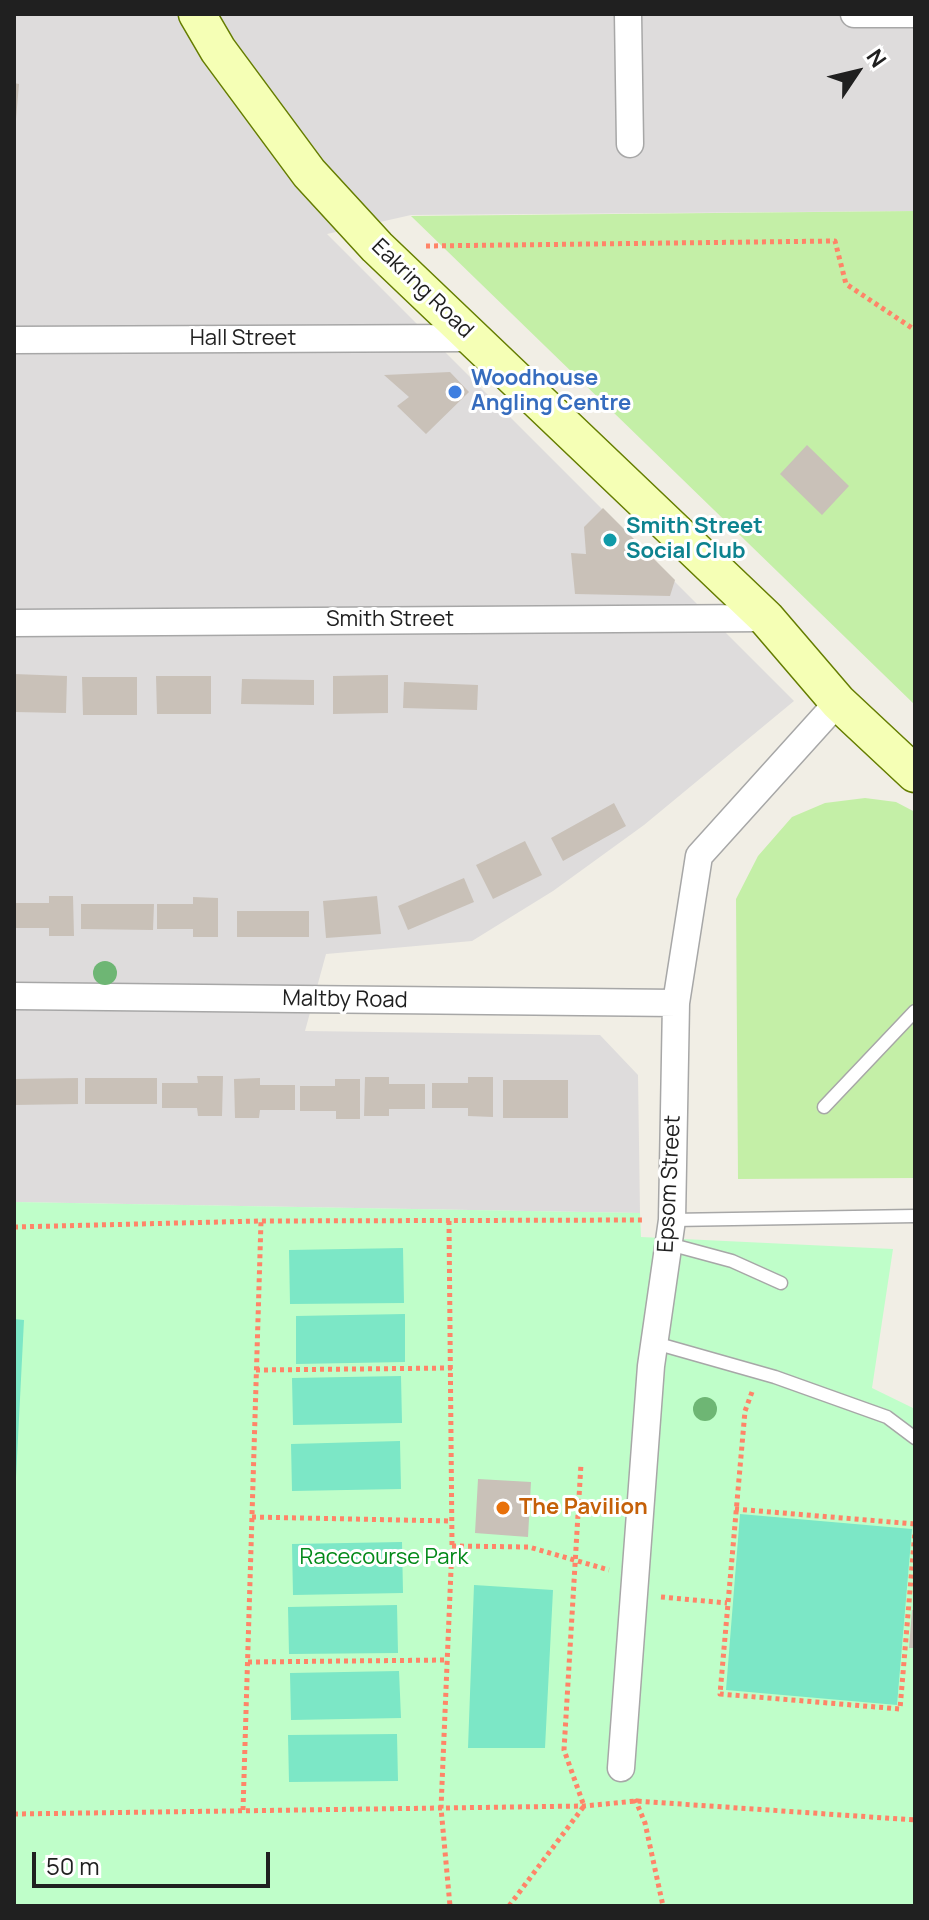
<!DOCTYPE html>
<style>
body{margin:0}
#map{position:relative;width:929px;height:1920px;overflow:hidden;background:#f1eee5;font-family:Manrope,sans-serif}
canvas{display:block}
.frame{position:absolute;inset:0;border:16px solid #202020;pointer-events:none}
.north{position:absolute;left:817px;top:32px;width:80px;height:80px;-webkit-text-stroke:6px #fff;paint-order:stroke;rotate:55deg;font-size:22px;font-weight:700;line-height:32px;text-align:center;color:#202020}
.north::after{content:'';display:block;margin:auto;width:28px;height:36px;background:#202020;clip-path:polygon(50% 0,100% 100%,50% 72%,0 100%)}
.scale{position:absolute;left:32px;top:1852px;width:238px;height:36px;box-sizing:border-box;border:4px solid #202020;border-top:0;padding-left:10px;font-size:24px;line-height:28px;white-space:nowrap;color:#202020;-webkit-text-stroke:6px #fff;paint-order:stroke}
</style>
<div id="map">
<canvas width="929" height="1920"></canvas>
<div class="frame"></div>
<div class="north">N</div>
<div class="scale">50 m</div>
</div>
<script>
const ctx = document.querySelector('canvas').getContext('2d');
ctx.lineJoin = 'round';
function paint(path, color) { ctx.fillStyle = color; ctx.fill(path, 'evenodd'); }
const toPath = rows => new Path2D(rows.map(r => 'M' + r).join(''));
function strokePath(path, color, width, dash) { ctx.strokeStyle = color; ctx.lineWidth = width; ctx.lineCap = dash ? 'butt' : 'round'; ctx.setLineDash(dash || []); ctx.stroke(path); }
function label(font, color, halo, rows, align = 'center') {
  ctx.font = font + ' Manrope,sans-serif'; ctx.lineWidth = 6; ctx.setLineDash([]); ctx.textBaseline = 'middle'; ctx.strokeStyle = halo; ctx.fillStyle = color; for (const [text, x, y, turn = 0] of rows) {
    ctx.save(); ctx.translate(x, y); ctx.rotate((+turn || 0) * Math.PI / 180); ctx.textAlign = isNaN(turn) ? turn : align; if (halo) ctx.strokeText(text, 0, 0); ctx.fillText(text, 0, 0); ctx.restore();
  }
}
paint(toPath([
 [14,14,915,14,915,211,411,215,327,234,794,701,644,825,553,891,472,941,326,954,305,1031,600,1035,638,1075,640,1213,14,1202]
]), '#dedcdc');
paint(toPath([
 [915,211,915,705,411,216],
 [865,798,896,802,915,812,915,1178,738,1179,736,899,758,856,792,817,825,803]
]), '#c4efa7');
paint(toPath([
 [14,1202,640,1213,641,1237,893,1249,872,1388,915,1409,915,1906,14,1906]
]), '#bffec9');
paint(toPath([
 [403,1248,404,1303,290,1304,289,1250],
 [405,1314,405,1362,296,1364,296,1316],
 [14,1319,24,1320,15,1497,14,1497],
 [401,1376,402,1423,293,1425,292,1378],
 [400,1441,401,1489,292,1491,291,1444],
 [740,1514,912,1529,897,1705,726,1690],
 [402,1542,403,1593,293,1595,292,1544],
 [474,1585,553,1590,545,1748,468,1748],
 [397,1605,398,1653,289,1654,288,1607],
 [399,1671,401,1718,291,1720,290,1673],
 [397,1734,398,1781,289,1782,288,1735]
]), '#7ce7c6');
paint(toPath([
 [14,83,19,84,16,119,14,119],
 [450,372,469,392,426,434,397,406,409,397,384,375],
 [807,445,849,486,822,515,780,474],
 [603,508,675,580,670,596,575,594,571,553,586,554,584,527],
 [14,674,67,676,66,713,14,712],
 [388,675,388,713,333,714,333,676],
 [156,676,211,676,211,714,157,714],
 [82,677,137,677,137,715,83,715],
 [242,679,314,680,314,705,241,704],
 [404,682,478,685,477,710,403,708],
 [614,803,626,826,563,861,551,838],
 [525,841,542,875,493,899,476,865],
 [464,878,474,902,408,930,398,906],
 [49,896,73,896,74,936,49,936,49,928,14,928,14,903,49,903],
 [377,896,381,934,326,938,323,901],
 [193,897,218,898,218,937,193,937,193,929,157,929,157,904,193,904],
 [81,904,154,904,153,930,81,929],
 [237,911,309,911,309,937,237,937],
 [197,1076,223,1076,222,1116,198,1116,197,1108,162,1108,162,1083,198,1083],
 [365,1077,389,1077,389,1084,425,1084,425,1109,389,1109,389,1116,364,1116],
 [468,1077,493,1077,493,1117,468,1116,468,1108,432,1108,432,1083,468,1083],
 [78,1078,78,1104,14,1105,14,1079],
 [85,1078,157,1078,157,1104,85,1104],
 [260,1078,260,1085,295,1085,295,1110,260,1110,259,1118,235,1118,234,1079],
 [335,1079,360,1079,360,1119,336,1119,336,1111,300,1111,300,1086,335,1086],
 [503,1080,568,1080,568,1118,503,1118],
 [478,1479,531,1482,528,1537,475,1533],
 [912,1610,915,1610,915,1648,909,1648]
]), '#c9c1b8');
const lane = toPath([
 [824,1107,915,1011],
 [672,1220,915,1216],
 [669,1244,732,1261,781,1283],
 [655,1343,775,1377,887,1417,915,1438]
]);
const street = toPath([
 [628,14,630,144],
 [854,14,915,14],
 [14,340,472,338],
 [14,623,766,618],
 [14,996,676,1003],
 [621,1768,651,1366,672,1220,676,1003,699,856,838,702]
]);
const secondary = toPath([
 [197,14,218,50,309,173,377,247,766,618,838,702,915,774]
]);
strokePath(lane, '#a7a7a7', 15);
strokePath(street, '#a7a7a7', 29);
strokePath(secondary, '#657d00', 39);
strokePath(toPath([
 [426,246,835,241,846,284,915,330],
 [449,1221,452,1546,441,1808,450,1906],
 [14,1227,261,1221,643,1220],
 [256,1370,452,1368],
 [752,1392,745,1411,720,1694,900,1709,915,1531],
 [735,1509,915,1524],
 [252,1517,451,1521],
 [452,1546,529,1547,609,1570],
 [661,1597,727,1603],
 [248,1662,447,1660],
 [635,1799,645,1823,663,1906],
 [243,1810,261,1221],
 [14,1814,584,1806,636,1801,915,1820],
 [509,1906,584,1806,564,1750,581,1464]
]), '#ff8468', 5, [4, 4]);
strokePath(lane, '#fff', 12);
strokePath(street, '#fff', 26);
strokePath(secondary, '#f5ffb5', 36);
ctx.fillStyle = '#6eb674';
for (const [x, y] of [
 [105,973],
 [705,1409]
]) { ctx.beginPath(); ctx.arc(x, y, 12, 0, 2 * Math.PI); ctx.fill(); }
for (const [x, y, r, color] of [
 [455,392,8,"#3f7fe0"],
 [610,540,8,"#0f9aa8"],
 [503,1508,8,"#e8710a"]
]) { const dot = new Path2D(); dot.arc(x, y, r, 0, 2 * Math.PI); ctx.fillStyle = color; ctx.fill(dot); strokePath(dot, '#fff', 3); }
label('22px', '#202020', '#fff', [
 ["Eakring Road",422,289,44],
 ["Hall Street",243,339],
 ["Smith Street",390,620],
 ["Maltby Road",345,1000,1],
 ["Epsom Street",670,1184,-87]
]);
label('bold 22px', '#366cbe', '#fff', [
 ["Woodhouse",471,379],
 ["Angling Centre",471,404]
], 'left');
label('bold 22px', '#0d838f', '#fff', [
 ["Smith Street",626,527],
 ["Social Club",626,552]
], 'left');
label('bold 22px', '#c56008', '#fff', [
 ["The Pavilion",519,1508]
], 'left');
label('22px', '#028918', '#fff', [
 ["Racecourse Park",384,1558]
]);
</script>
